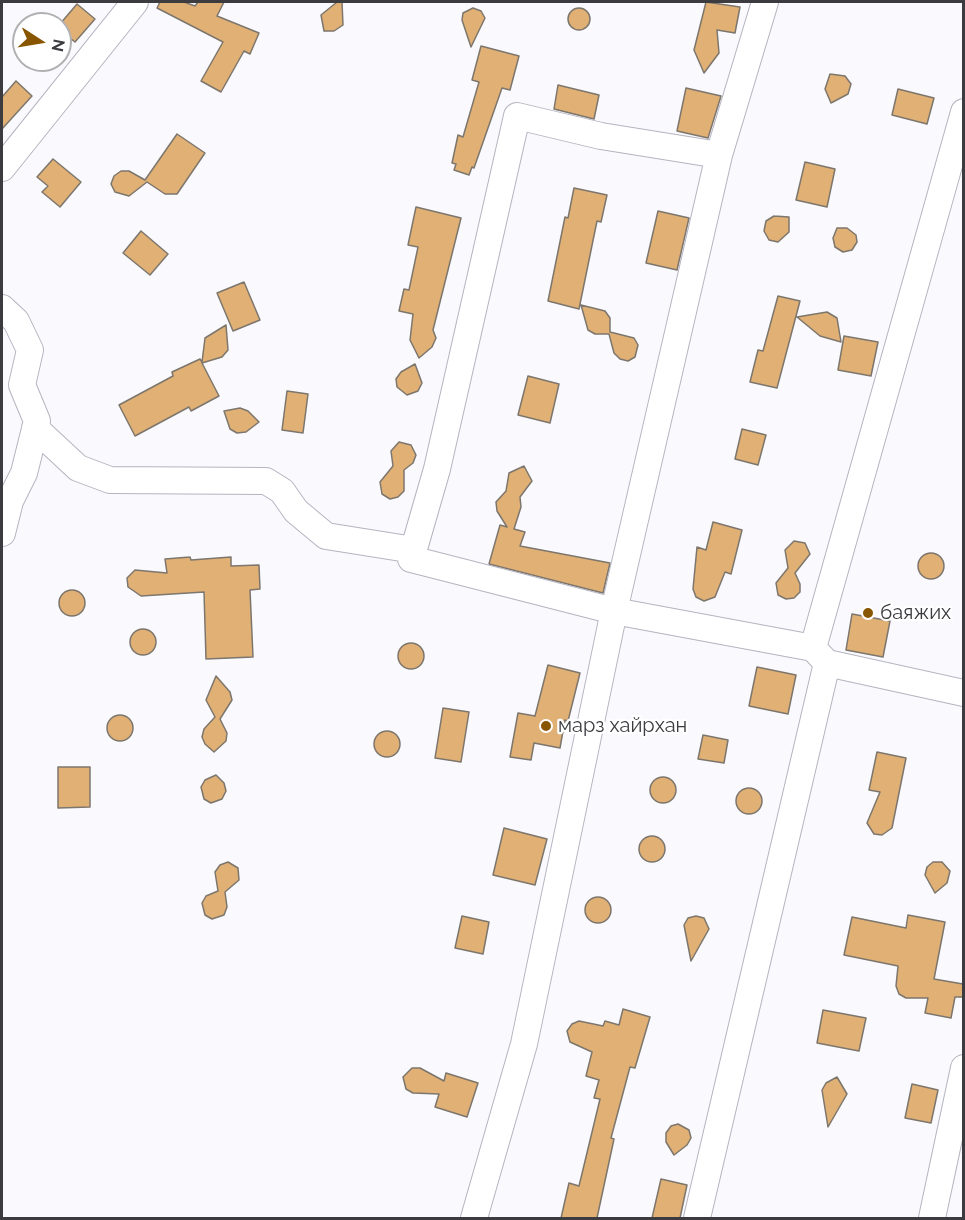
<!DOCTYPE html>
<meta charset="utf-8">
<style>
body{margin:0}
#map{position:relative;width:965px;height:1220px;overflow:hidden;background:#f9f9fe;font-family:Raleway,sans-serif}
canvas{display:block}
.frame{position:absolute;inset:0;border:3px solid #3c3c40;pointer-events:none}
.north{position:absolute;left:12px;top:12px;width:60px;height:60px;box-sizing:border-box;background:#fff;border:2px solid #b1b1b3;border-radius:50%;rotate:102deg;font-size:16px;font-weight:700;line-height:24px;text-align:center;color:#3c3c40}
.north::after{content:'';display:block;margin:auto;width:21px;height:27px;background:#850;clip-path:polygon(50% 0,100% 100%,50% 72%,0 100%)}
</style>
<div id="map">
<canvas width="965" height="1220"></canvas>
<div class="frame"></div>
<div class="north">N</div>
</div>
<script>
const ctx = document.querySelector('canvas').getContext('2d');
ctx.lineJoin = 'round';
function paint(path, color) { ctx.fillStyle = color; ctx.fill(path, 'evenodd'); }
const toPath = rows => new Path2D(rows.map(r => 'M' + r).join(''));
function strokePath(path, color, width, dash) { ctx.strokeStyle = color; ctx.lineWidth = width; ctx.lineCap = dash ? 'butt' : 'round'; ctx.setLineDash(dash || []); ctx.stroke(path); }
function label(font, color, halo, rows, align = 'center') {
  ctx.font = font + ' Raleway,sans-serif'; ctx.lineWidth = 4.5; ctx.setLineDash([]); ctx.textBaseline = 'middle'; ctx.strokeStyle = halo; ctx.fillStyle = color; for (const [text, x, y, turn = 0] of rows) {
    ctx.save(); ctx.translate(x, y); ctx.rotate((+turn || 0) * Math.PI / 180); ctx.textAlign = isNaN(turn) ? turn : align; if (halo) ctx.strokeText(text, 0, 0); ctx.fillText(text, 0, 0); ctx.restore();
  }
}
const building = toPath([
 [160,2,184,2,195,6,198,2,224,2,217,16,259,33,250,54,244,51,221,92,201,81,223,42,157,8,160,2],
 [337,2,342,2,343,25,334,31,324,31,321,15,337,2],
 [706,2,740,7,735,33,717,30,719,53,704,73,694,50,706,2],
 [77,4,95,19,75,42,60,30,60,24,77,4],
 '568 19a11 11 0 1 1 22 0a11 11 0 1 1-22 0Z',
 [473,8,481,11,485,18,471,47,462,20,463,13,473,8],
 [481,46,519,56,510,90,502,88,474,168,472,167,469,175,454,170,456,164,452,163,458,135,463,137,479,82,472,80,481,46],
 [830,74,845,76,851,84,848,94,831,103,825,89,830,74],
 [16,81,32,96,2,129,2,97,16,81],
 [558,85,599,95,594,119,554,109,558,85],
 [686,88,721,96,708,138,677,131,686,88],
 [898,89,934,98,927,124,892,115,898,89],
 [177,134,205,153,177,194,165,194,147,182,129,196,115,192,111,184,114,176,121,171,129,171,145,180,177,134],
 [53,159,81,182,60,207,42,192,48,186,37,177,53,159],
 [805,162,835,169,827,207,796,200,805,162],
 [574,188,607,195,601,222,597,221,579,309,548,301,565,217,568,218,574,188],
 [416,207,461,218,433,330,436,338,432,347,419,358,410,340,413,314,399,311,404,289,409,290,418,247,408,245,416,207],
 [658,211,689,218,677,270,646,263,658,211],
 [774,216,789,217,789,232,778,242,769,240,764,231,766,221,774,216],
 [837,228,847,228,856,235,857,242,852,250,843,252,835,247,833,238,837,228],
 [141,231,168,254,150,275,123,253,141,231],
 [244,282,260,320,233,331,217,293,244,282],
 [778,296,800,301,777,388,750,382,758,350,763,351,778,296],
 [581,305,605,311,610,318,610,332,634,338,638,345,635,357,628,361,620,359,614,353,609,334,595,334,588,330,581,305],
 [827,312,837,318,841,342,820,336,797,317,827,312],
 [226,325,228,350,222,357,202,363,219,396,191,411,189,407,135,436,119,405,173,376,172,372,200,359,202,362,205,338,226,325],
 [844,336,878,342,871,376,838,370,844,336],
 [415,364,422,383,418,391,407,395,397,387,396,379,401,372,415,364],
 [528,376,559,384,550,423,518,415,528,376],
 [287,391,308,394,303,433,282,430,287,391],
 [240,408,248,411,259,422,246,432,237,433,230,429,224,411,240,408],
 [742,429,766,435,758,465,735,459,742,429],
 [399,442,411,445,416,455,413,463,404,470,404,491,398,497,390,499,382,494,380,482,393,466,391,451,399,442],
 [524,466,532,481,520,497,521,507,514,529,525,532,520,546,610,563,603,593,489,564,500,525,507,527,497,511,496,502,506,491,509,473,524,466],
 [713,522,742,530,731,574,725,572,715,597,704,601,696,597,693,589,697,547,706,550,713,522],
 [794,541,805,543,810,554,795,573,800,584,800,592,794,598,786,599,778,595,776,583,788,568,785,550,794,541],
 '918 566a13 13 0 1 1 26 0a13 13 0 1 1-26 0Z',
 [190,557,191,560,231,557,231,566,259,565,260,589,250,590,253,657,206,659,204,592,141,596,128,587,127,578,135,570,167,573,165,559,190,557],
 '59 603a13 13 0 1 1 26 0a13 13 0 1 1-26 0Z',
 [852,614,890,621,883,657,846,650,852,614],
 '130 642a13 13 0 1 1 26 0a13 13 0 1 1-26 0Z',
 '398 656a13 13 0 1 1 26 0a13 13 0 1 1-26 0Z',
 [548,665,580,673,568,721,565,720,560,748,534,743,531,760,510,757,518,713,535,716,548,665],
 [757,667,796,675,788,714,749,706,757,667],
 [216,676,230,692,232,700,220,719,227,733,226,741,214,752,205,744,202,737,204,729,215,717,206,700,216,676],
 [443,708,469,712,461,762,435,758,443,708],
 '107 728a13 13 0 1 1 26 0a13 13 0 1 1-26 0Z',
 '374 744a13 13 0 1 1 26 0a13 13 0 1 1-26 0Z',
 [703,735,728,740,724,763,698,759,703,735],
 [877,752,906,758,892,828,882,835,874,834,867,823,880,792,869,790,877,752],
 [58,767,90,767,90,807,58,808,58,767],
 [216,775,224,783,226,791,222,799,211,803,204,799,201,787,205,780,216,775],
 '650 790a13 13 0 1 1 26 0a13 13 0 1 1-26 0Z',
 '736 801a13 13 0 1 1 26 0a13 13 0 1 1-26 0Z',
 [504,828,547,839,535,885,493,875,504,828],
 '639 849a13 13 0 1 1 26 0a13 13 0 1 1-26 0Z',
 [228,862,238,868,239,880,225,892,227,907,224,915,212,919,205,915,202,903,206,896,218,891,215,872,220,865,228,862],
 [933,862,942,862,950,871,947,883,935,893,925,875,927,867,933,862],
 '585 910a13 13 0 1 1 26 0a13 13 0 1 1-26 0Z',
 [908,915,945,922,934,979,963,984,963,997,955,997,951,1018,925,1013,928,998,906,998,899,994,896,986,898,966,844,955,852,917,906,928,908,915],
 [462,916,489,922,483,954,455,948,462,916],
 [696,916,704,918,709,929,691,961,684,925,688,918,696,916],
 [623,1009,650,1017,635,1068,630,1067,611,1138,614,1139,597,1218,561,1218,569,1183,579,1186,600,1099,594,1098,599,1080,586,1076,592,1052,570,1042,567,1031,572,1024,579,1021,603,1026,605,1021,619,1025,623,1009],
 [823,1010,866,1018,859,1051,817,1043,823,1010],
 [412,1068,420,1068,444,1081,446,1073,478,1083,467,1117,435,1107,439,1094,413,1093,406,1089,403,1077,412,1068],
 [837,1077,847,1094,828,1127,822,1090,826,1083,837,1077],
 [912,1084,938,1090,931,1123,905,1118,912,1084],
 [678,1124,689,1130,691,1138,687,1145,674,1155,666,1142,666,1133,671,1126,678,1124],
 [661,1179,687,1185,680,1218,652,1218,661,1179]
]);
paint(building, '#e1b075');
strokePath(building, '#7d766d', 1.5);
const minor = toPath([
 [719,155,601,136,517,116,437,469,411,559,614,611,813,648],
 [2,168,135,2],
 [2,308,16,321,30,350,22,385,37,421,24,473,10,501,2,533],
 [35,428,78,468,110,480,266,481,282,491,296,511,326,536,414,550],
 [827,663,964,693],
 [474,1218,524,1044,614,611,719,155,765,2],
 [697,1218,827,663,813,648,964,112],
 [932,1218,964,1068]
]);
strokePath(minor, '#b5b4c0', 28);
strokePath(minor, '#fff', 26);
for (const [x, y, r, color] of [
 [868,613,6,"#850"],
 [546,726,6,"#850"]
]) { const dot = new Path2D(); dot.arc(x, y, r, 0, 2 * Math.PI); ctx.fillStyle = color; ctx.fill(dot); strokePath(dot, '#fff', 2); }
label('20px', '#3c3c40', '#fff', [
 ["баяжих",880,613],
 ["марз хайрхан",558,726]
], 'left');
</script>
